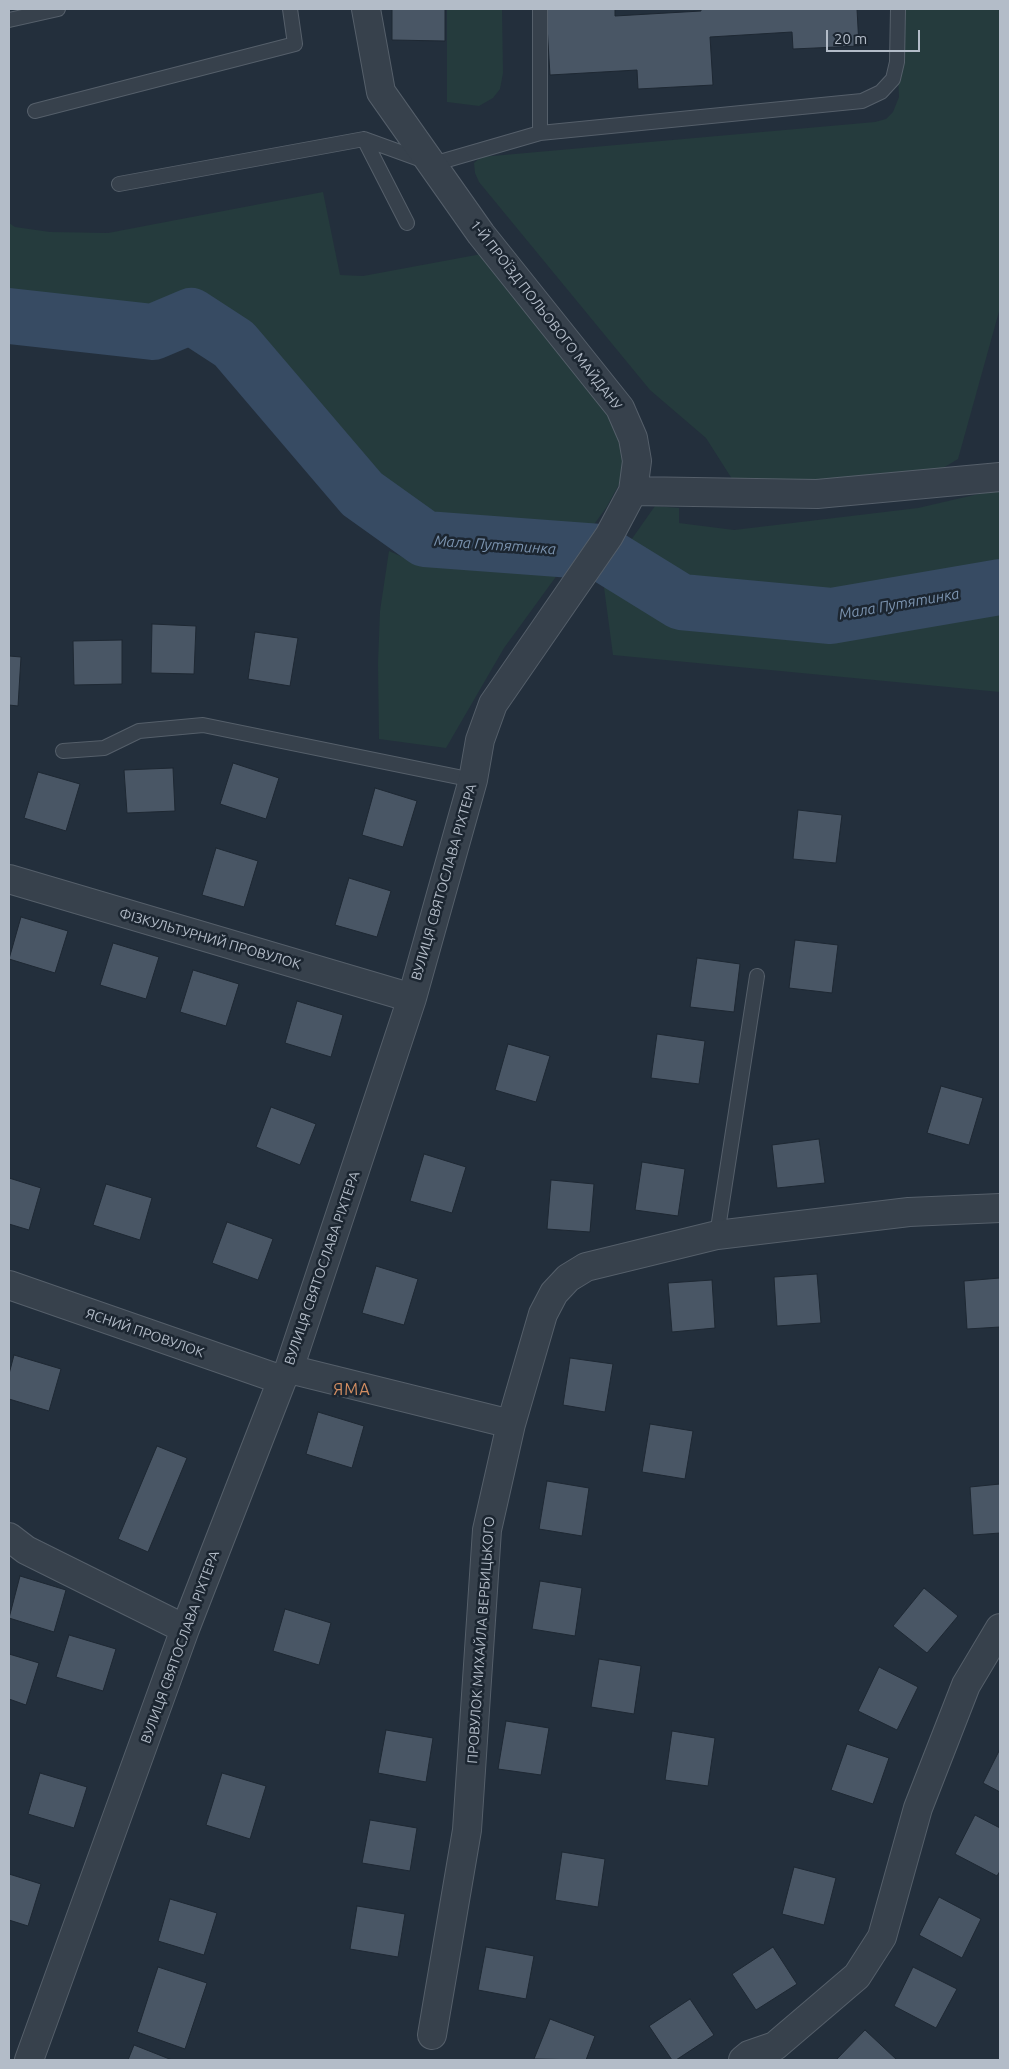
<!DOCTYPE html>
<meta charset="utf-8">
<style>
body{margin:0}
#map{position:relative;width:1009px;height:2069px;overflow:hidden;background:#232f3c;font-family:Ubuntu,sans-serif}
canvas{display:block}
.frame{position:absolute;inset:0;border:10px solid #b3bcc8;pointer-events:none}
.scale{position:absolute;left:826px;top:30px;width:94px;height:22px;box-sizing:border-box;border:2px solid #b3bcc8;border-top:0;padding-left:6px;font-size:15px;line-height:18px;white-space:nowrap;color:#b3bcc8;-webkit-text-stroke:4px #1c2631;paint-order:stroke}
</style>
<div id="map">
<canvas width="1009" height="2069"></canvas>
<div class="frame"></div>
<div class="scale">20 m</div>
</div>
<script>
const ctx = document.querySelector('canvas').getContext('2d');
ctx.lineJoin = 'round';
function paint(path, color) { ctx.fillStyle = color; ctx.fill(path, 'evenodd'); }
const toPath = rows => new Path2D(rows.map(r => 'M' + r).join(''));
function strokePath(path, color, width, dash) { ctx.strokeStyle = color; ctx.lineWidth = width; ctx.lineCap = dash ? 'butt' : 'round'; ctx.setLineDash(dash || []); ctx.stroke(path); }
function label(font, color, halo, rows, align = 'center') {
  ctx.font = font + ' Ubuntu,sans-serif'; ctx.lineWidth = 5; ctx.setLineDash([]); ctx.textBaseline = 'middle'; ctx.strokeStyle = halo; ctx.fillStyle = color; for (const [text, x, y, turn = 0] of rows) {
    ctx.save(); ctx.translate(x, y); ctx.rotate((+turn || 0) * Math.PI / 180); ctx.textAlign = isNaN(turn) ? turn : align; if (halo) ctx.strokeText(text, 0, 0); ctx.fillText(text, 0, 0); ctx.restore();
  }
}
paint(toPath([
 [447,9,502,9,503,73,500,89,493,98,479,106,447,102],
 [895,9,1000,9,1000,308,958,459,916,484,741,493,706,438,650,390,479,182,475,173,474,163,481,157,875,122,886,119,893,112,899,97],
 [323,192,340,275,363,276,503,250,626,429,622,479,606,508,504,648,446,748,379,739,378,663,380,611,389,551,423,566,448,537,366,482,256,356,225,313,207,298,187,292,175,296,143,315,126,315,37,306,9,298,9,223,15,227,50,232,108,233],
 [1000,489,1000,692,613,655,603,580,655,506,679,508,679,523,734,530,918,508]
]), '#253b3d');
strokePath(toPath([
 [9,316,153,332,191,316,234,344,362,494,425,539,600,552,681,602,831,616,1000,587]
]), '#374b63', 56);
const building = toPath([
 [392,9,445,9,445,41,392,40,392,9],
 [546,9,615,9,615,16,701,11,701,9,857,9,859,46,793,49,792,32,710,37,713,85,638,89,637,70,550,75,546,9],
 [152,624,196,626,194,674,151,673,152,624],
 [255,632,298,638,290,686,248,679,255,632],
 [122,640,122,684,74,685,73,641,122,640],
 [9,656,21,657,18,706,9,705,9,656],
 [233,763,279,778,266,819,220,804,233,763],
 [173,768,175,811,127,813,124,770,173,768],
 [38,772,80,784,66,831,24,818,38,772],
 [375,788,417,801,403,847,362,835,375,788],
 [798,810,842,815,836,863,793,859,798,810],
 [216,848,258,861,244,907,202,895,216,848],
 [349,878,391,891,377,937,335,925,349,878],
 [21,917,68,931,55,973,9,959,21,917],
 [795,940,838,945,832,993,789,988,795,940],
 [113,943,159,957,146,999,100,985,113,943],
 [697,958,740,964,734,1012,690,1007,697,958],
 [193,970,239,984,226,1026,180,1012,193,970],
 [297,1001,343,1015,331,1057,285,1043,297,1001],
 [657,1034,705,1041,699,1084,651,1078,657,1034],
 [508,1044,550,1056,536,1102,495,1090,508,1044],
 [941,1086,983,1098,969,1145,927,1133,941,1086],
 [271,1107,316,1124,300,1165,256,1147,271,1107],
 [819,1139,825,1183,777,1188,772,1145,819,1139],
 [424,1154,466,1167,452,1213,410,1201,424,1154],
 [642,1162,685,1169,678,1216,635,1210,642,1162],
 [9,1178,41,1188,29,1230,9,1224,9,1178],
 [551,1180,594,1184,590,1232,547,1229,551,1180],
 [106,1184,152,1198,140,1240,93,1225,106,1184],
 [227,1222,273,1239,258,1280,212,1263,227,1222],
 [376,1266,418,1279,404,1325,362,1313,376,1266],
 [817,1274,821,1323,777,1326,774,1277,817,1274],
 [1000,1278,1000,1327,967,1329,964,1281,1000,1278],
 [712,1280,715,1328,672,1332,668,1283,712,1280],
 [14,1355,61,1369,49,1411,9,1399,9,1374,14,1355],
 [570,1358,613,1364,605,1412,563,1405,570,1358],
 [318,1412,364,1426,352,1468,306,1454,318,1412],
 [650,1424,693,1431,685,1479,642,1472,650,1424],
 [157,1446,187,1458,148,1552,118,1539,157,1446],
 [547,1481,589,1488,582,1536,539,1529,547,1481],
 [1000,1484,1000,1533,973,1535,970,1487,1000,1484],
 [20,1576,66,1590,54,1632,9,1618,20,1576],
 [540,1581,582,1588,575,1636,532,1629,540,1581],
 [924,1588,958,1616,927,1653,893,1626,924,1588],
 [285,1609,331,1623,319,1665,273,1651,285,1609],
 [69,1635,116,1649,103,1691,56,1677,69,1635],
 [9,1654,39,1663,26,1705,9,1699,9,1654],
 [599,1659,641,1666,634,1714,591,1707,599,1659],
 [879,1667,918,1687,897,1730,858,1711,879,1667],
 [506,1721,549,1728,541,1775,498,1769,506,1721],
 [386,1730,433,1738,426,1782,378,1773,386,1730],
 [672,1731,715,1738,708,1786,665,1780,672,1731],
 [847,1744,889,1758,873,1804,831,1790,847,1744],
 [1000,1749,1000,1792,983,1783,1000,1749],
 [40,1773,87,1787,74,1828,28,1814,40,1773],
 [222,1773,266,1786,250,1839,206,1825,222,1773],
 [975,1815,1000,1828,1000,1871,997,1876,955,1854,975,1815],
 [370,1820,417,1828,410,1871,362,1863,370,1820],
 [562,1852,605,1859,598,1907,555,1900,562,1852],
 [794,1867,836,1878,824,1925,782,1914,794,1867],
 [9,1874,41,1884,28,1926,9,1920,9,1874],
 [939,1897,981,1919,962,1958,919,1935,939,1897],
 [170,1899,217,1913,204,1955,158,1941,170,1899],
 [357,1906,405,1914,398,1957,350,1949,357,1906],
 [486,1947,534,1956,526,1999,478,1990,486,1947],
 [773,1947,797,1984,756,2010,732,1974,773,1947],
 [158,1967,207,1983,185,2049,137,2032,158,1967],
 [913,1967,957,1989,936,2028,894,2006,913,1967],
 [690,1999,714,2035,676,2060,672,2060,649,2026,690,1999],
 [550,2019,595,2036,586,2060,534,2059,550,2019],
 [865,2030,897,2060,836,2060,865,2030],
 [134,2045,172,2060,128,2060,134,2045]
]);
paint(building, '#495665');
strokePath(building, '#1e2833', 1);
const lane = toPath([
 [540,9,540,133],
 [9,20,58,9],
 [35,111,295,44,290,9],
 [364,139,407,223],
 [119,184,364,139,433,164,540,133,862,101,881,92,893,79,897,62,898,9],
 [63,751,104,748,139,731,203,725,473,780],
 [717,1235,757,976]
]);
const street = toPath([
 [633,491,817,494,1000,477],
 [9,879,412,998],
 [9,1285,282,1380],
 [289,1369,511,1424],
 [9,1537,26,1550,185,1629],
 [432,2035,467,1830,487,1530,511,1424,543,1314,554,1293,568,1278,586,1267,717,1235,909,1212,1000,1208],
 [29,2060,185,1629,282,1380,289,1369,412,998,473,780,480,740,493,704,609,536,633,491,637,461,633,438,620,408,481,234,381,92,366,9],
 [743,2060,749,2055,775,2046,857,1976,882,1937,918,1808,966,1685,1000,1628]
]);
strokePath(lane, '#555f6a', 16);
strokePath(street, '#555f6a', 30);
strokePath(lane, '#37414c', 14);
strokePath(street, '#37414c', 28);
label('14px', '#b3bcc8', '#1c2631', [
 ["1-Й ПРОЇЗД ПОЛЬОВОГО МАЙДАНУ",546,315,52],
 ["ВУЛИЦЯ СВЯТОСЛАВА РІХТЕРА",444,882,-74],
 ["ФІЗКУЛЬТУРНИЙ ПРОВУЛОК",210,939,16],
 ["ВУЛИЦЯ СВЯТОСЛАВА РІХТЕРА",322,1268,-71],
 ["ЯСНИЙ ПРОВУЛОК",145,1333,19],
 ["ПРОВУЛОК МИХАЙЛА ВЕРБИЦЬКОГО",481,1640,-86],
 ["ВУЛИЦЯ СВЯТОСЛАВА РІХТЕРА",180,1647,-70]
]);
label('italic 15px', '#7b93af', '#1c2631', [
 ["Мала Путятинка",495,545,4],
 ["Мала Путятинка",899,604,-10]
]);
ctx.letterSpacing = '1px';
label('16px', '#d38e62', '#1c2631', [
 ["ЯМА",352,1390]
]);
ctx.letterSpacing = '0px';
</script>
